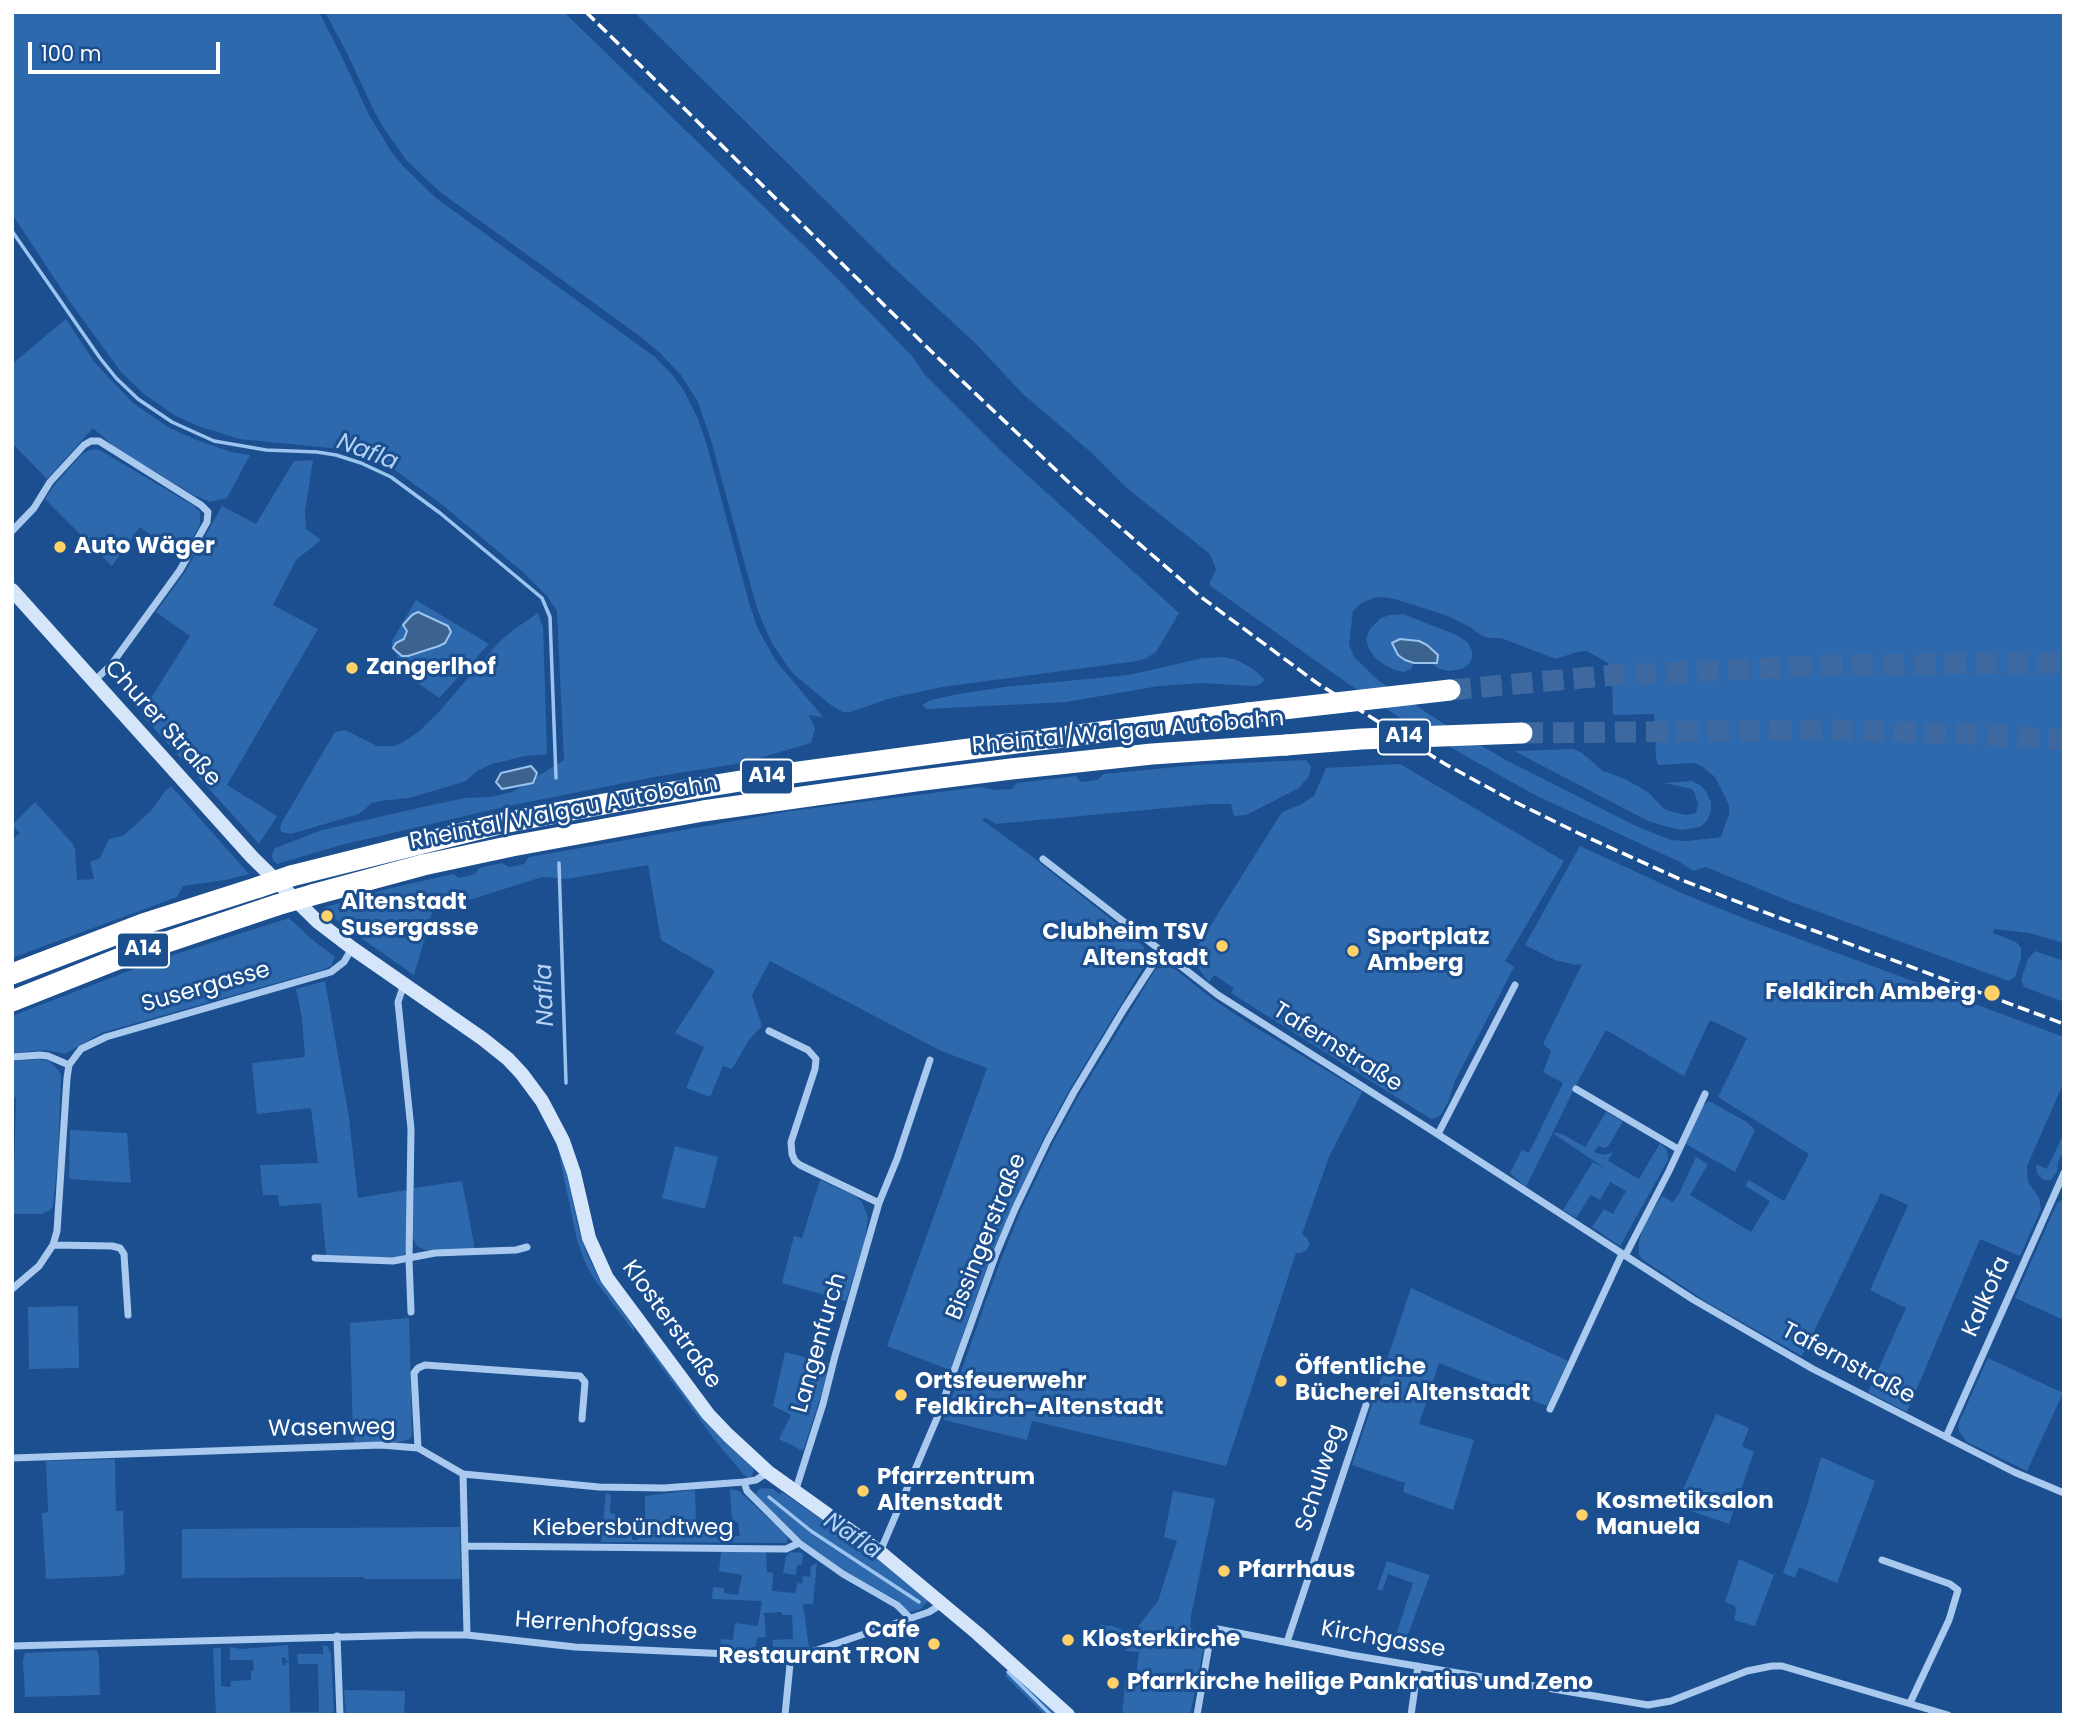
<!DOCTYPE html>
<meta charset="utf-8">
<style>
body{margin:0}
#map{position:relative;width:2076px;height:1727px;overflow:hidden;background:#1b4f8f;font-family:Poppins,sans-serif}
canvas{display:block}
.frame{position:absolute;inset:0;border:14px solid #fff;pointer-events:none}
.scale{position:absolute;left:28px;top:42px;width:192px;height:32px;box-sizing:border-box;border:4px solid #fff;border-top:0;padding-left:9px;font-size:21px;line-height:24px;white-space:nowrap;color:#fff;-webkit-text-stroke:5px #1b4f8f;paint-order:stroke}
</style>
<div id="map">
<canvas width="2076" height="1727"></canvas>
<div class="frame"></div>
<div class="scale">100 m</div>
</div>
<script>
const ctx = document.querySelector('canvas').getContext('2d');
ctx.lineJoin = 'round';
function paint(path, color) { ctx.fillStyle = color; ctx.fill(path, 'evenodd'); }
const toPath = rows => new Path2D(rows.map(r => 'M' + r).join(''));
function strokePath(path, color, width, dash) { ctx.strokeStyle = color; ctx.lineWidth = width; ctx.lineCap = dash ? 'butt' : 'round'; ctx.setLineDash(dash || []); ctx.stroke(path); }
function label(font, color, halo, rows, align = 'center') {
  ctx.font = font + ' Poppins,sans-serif'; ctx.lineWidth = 6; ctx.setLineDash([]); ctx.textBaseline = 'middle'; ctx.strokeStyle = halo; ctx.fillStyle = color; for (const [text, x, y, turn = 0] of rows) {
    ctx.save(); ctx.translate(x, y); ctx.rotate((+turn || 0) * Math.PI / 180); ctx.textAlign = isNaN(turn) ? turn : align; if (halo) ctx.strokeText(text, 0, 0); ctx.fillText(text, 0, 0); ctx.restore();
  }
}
paint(toPath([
 [12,12,319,12,341,55,369,115,391,151,403,166,436,198,655,357,670,372,683,389,698,419,706,442,750,606,758,629,776,661,823,717,809,715,815,729,811,743,742,763,660,776,508,806,341,845,277,864,273,860,272,855,275,848,322,830,427,806,465,798,491,797,512,792,564,760,557,611,547,596,523,572,445,507,395,470,365,456,340,449,239,439,198,426,174,415,144,394,122,373,68,299,12,214],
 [325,12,564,12,827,268,912,356,925,375,1003,453,1179,613,1156,652,1145,659,1137,661,942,687,891,698,850,712,843,712,831,705,798,678,790,670,772,643,764,626,756,605,711,440,698,402,681,375,659,352,637,334,440,192,407,161,385,130,374,111,347,53],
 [634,12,2064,12,2064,943,2029,933,1994,929,1993,933,2016,942,2021,948,2021,958,2015,977,2009,981,1786,900,1706,867,1693,871,1678,861,1537,796,1501,776,1411,725,1350,685,1209,585,1216,569,1210,554,1128,489,1093,454,1023,394,976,344,893,267],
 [1382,597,1395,599,1448,616,1470,627,1482,636,1489,638,1501,638,1556,659,1577,652,1587,651,1608,663,1612,680,1613,715,1654,714,1656,758,1658,765,1694,763,1703,767,1715,777,1729,805,1729,814,1721,837,1688,841,1671,840,1636,826,1506,760,1441,722,1379,681,1354,657,1349,644,1353,611,1362,603,1373,598],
 [66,319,95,363,133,403,168,427,194,439,231,452,250,455,227,498,210,502,194,495,117,449,93,428,47,479,12,443,12,364],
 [98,449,194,506,200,512,200,524,182,558,140,527,112,566,45,499,55,484,81,455,89,450],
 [313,460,305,511,306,529,321,540,296,560,273,605,318,629,227,785,277,816,259,844,141,714,190,636,156,612,185,572,222,506,256,524,294,461],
 [416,600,489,644,439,698,395,667,398,657,392,648,392,641],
 [418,612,451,631,439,646,425,650,396,643,404,639],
 [538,613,543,627,547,754,525,756,492,764,477,771,466,781,450,786,409,798,380,801,372,803,359,814,291,834,281,832,280,827,282,822,335,732,345,730,377,746,393,746,402,743,418,732,436,715,500,641,513,630],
 [1403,614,1459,636,1468,643,1472,651,1472,657,1469,664,1462,669,1449,671,1440,669,1433,665,1437,663,1398,655,1414,663,1411,669,1404,672,1395,670,1385,665,1376,659,1369,649,1366,639,1370,629,1381,618,1390,615],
 [1224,657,1237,660,1253,669,1263,678,1264,681,1259,685,1251,686,1201,683,1159,686,1066,702,927,709,922,705,931,700,953,695,1004,687,1129,675,1203,658],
 [1573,749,1582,753,1603,771,1625,779,1648,792,1664,809,1673,812,1686,815,1696,813,1698,804,1695,794,1692,789,1664,783,1692,781,1700,785,1706,791,1711,802,1711,811,1707,821,1700,827,1682,830,1664,826,1648,821,1514,751],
 [1306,760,1311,766,1309,776,1299,788,1246,815,1234,816,1231,804,1209,804,996,824,986,818,981,819,1030,855,1126,931,1143,946,1146,956,1144,966,1070,1089,1044,1137,991,1256,950,1370,887,1346,987,1068,941,1051,770,961,752,995,762,1026,749,1040,732,1069,723,1066,710,1097,686,1088,704,1047,675,1033,715,971,661,940,648,865,566,879,542,877,466,901,443,902,434,906,414,975,344,926,323,908,391,888,453,874,459,878,475,874,479,868,502,863,509,867,524,864,529,857,546,854,791,811,979,787,997,790,1012,789,1017,783,1076,776,1081,782,1097,780,1104,774,1196,765],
 [1400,764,1564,861,1505,961,1514,967,1455,1081,1448,1102,1441,1115,1436,1118,1431,1119,1231,993,1234,988,1214,975,1209,982,1197,967,1187,963,1282,812,1300,805,1314,796,1326,768],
 [171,786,249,874,226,880,183,886,177,897,12,958,12,840,20,833,12,825,35,802,72,843,75,849,77,880,94,879,90,862,100,858,109,839,123,836,151,811,165,791],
 [1580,846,1684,894,1748,920,2064,1037,2064,1082,2027,1166,2028,1182,2039,1198,2041,1209,2020,1256,1980,1239,1907,1412,1868,1392,1906,1308,1870,1290,1908,1205,1881,1193,1802,1356,1710,1304,1643,1260,1639,1255,1639,1242,1643,1227,1656,1205,1662,1196,1673,1202,1679,1194,1696,1157,1708,1164,1690,1195,1751,1232,1770,1201,1745,1186,1749,1180,1784,1201,1809,1154,1718,1097,1747,1038,1710,1020,1684,1076,1606,1030,1579,1079,1526,1187,1510,1173,1522,1150,1529,1153,1563,1083,1543,1072,1551,1051,1543,1044,1582,964,1575,965,1555,960,1525,945],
 [289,918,314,941,335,957,331,966,322,970,101,1033,65,1054,46,1050,12,1053,12,1016,157,960],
 [2035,951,2064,961,2064,1002,2024,987,2021,980,2028,959],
 [1167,966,1176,970,1214,1000,1250,1024,1362,1092,1329,1157,1302,1234,1307,1238,1310,1244,1307,1250,1301,1253,1296,1253,1226,1466,1032,1421,1027,1440,944,1420,998,1267,1021,1210,1053,1143,1079,1095,1152,975,1156,969],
 [325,981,349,1118,358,1198,406,1190,407,1191,407,1250,402,1256,395,1258,326,1255,321,1203,279,1206,278,1195,263,1195,260,1165,318,1163,311,1108,257,1114,252,1063,305,1057,302,1018,296,989],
 [38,1059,49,1061,58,1070,61,1075,58,1158,53,1206,50,1210,42,1214,13,1214,16,1097,12,1098,12,1061],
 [1709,1101,1747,1122,1755,1130,1735,1172,1686,1144,1701,1107],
 [1606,1112,1623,1121,1609,1145,1605,1148,1598,1146,1594,1152,1604,1155,1613,1152,1608,1161,1639,1179,1660,1143,1667,1150,1668,1160,1620,1246,1592,1227,1604,1209,1613,1214,1626,1191,1610,1182,1600,1200,1591,1195,1576,1218,1563,1210,1593,1162,1609,1171,1554,1134,1555,1132,1564,1135,1585,1147],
 [548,1126,557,1142,569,1179,578,1227,588,1256,601,1282,634,1327,634,1332,594,1279,585,1262,577,1240,558,1149],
 [70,1130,127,1133,131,1183,69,1179],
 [2064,1130,2064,1150,2058,1162,2057,1171,2051,1180,2044,1180,2037,1174,2036,1164,2047,1169,2062,1137],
 [675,1146,718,1157,705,1209,662,1198],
 [820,1180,855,1196,862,1202,868,1217,865,1240,846,1301,782,1283,794,1236,802,1238],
 [462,1181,475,1249,425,1250,417,1246,413,1238,414,1188],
 [2064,1198,2064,1320,2015,1298,2057,1203],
 [1411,1288,1568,1361,1547,1406,1439,1363,1419,1424,1474,1440,1453,1510,1403,1492,1405,1483,1352,1465],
 [78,1306,79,1368,29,1369,28,1307],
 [409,1318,412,1434,410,1439,400,1442,356,1442,353,1439,350,1323],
 [642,1341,645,1341,709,1425,752,1467,754,1471,750,1478,744,1475,714,1439],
 [785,1352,829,1363,823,1389,803,1451,779,1439,791,1415,773,1406],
 [1988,1358,2063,1393,2027,1471,1967,1442,1960,1433,1958,1427,1960,1420],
 [1716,1414,1749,1428,1742,1446,1754,1452,1729,1524,1676,1506],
 [1821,1457,1875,1481,1837,1583,1799,1567,1795,1578,1783,1573,1807,1506],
 [115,1459,116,1511,123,1511,125,1570,124,1574,120,1576,46,1579,42,1513,48,1512,46,1461],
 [765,1488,773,1489,779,1494,782,1492,877,1558,927,1600,927,1602,921,1609,911,1612,907,1611,897,1600,843,1571,801,1540,755,1494,759,1489],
 [730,1489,739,1491,785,1534,788,1539,786,1543,601,1542,606,1493,611,1495,610,1513,615,1514,615,1535,632,1535,632,1540,638,1540,639,1523,645,1522,645,1496,695,1490,696,1525,721,1525,723,1536,740,1536,738,1523,732,1520],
 [1173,1491,1215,1499,1191,1616,1190,1627,1200,1635,1204,1646,1190,1715,1122,1715,1126,1675,1136,1676,1139,1652,1127,1651,1121,1644,1113,1643,1104,1649,1082,1646,1100,1625,1113,1626,1132,1634,1158,1601,1177,1541,1164,1537],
 [460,1527,461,1579,365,1579,364,1577,182,1578,182,1529],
 [721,1552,766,1552,767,1572,773,1573,772,1591,794,1593,796,1591,797,1583,802,1584,803,1576,810,1577,811,1566,817,1563,813,1604,803,1604,809,1647,774,1649,772,1640,793,1639,792,1615,782,1615,782,1612,764,1613,766,1637,757,1638,755,1649,720,1649,721,1639,733,1640,735,1623,758,1626,762,1601,712,1599,713,1587,724,1588,724,1593,738,1595,742,1575,719,1571],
 [790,1552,803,1553,802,1565,797,1565,796,1575,783,1573,786,1556],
 [1739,1559,1774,1575,1755,1626,1734,1620,1736,1611,1735,1606,1725,1602],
 [1387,1561,1430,1575,1403,1648,1393,1644,1413,1583,1388,1574,1382,1591,1377,1589],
 [288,1645,289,1660,286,1661,285,1657,282,1658,282,1665,285,1665,285,1663,289,1662,290,1712,319,1712,318,1664,298,1664,297,1654,323,1654,323,1645,328,1647,331,1654,334,1715,216,1715,213,1648,221,1648,221,1686,230,1687,231,1681,251,1680,251,1671,254,1670,253,1660,230,1660,230,1647,241,1649],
 [97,1650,99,1657,100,1695,25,1697,23,1661,25,1653],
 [1009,1670,1044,1701,1056,1715,1045,1715,1005,1676],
 [344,1690,405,1691,404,1715,346,1715]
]), '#2e69ad');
const water = toPath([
 [418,612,448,626,451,632,445,643,439,646,408,656,402,656,393,648,396,643,404,639,407,631,403,625,412,615,418,612],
 [1400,639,1419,641,1427,645,1438,655,1437,663,1414,663,1405,660,1398,655,1392,643,1400,639],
 [531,766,537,773,533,783,502,789,496,782,501,773,531,766]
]);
paint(water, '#3c6290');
strokePath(water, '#9cc4f0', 2);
strokePath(toPath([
 [12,231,100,358,116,378,138,399,172,422,214,441,266,450,317,452,336,455,361,463,391,477,440,513,542,598,550,617,556,778],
 [559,863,566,1083],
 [769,1497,811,1531,919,1602],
 [1008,1672,1051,1715]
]), '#9cc4f0', 3.5);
strokePath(toPath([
 [1450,690,1614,675,1836,665,2064,663],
 [1522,733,1835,730,1970,734,2064,740]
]), '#3d69a0', 21, [21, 10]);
strokePath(toPath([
 [12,531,34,508,50,482,84,445,91,441,99,441,201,505,208,512,207,522,180,570,111,665,94,681],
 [1043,859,1218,995,1428,1128,1694,1300,1813,1369,2014,1472,2064,1493],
 [404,984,398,1002,411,1129,409,1259,411,1312],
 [769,1031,808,1050,816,1059,815,1069,791,1142,792,1154,795,1161,800,1165,879,1203],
 [12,1057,40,1055,48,1056,69,1065],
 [1576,1089,1678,1149],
 [1438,1134,1515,985],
 [53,1245,112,1246,120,1248,124,1254,128,1315],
 [1625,1256,1669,1171,1705,1094],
 [315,1258,393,1261,435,1253,516,1250,527,1247],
 [12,1289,39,1266,53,1245,57,1231,67,1078,69,1065,81,1049,106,1037,331,972,344,962,352,948],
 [1550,1409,1622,1254],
 [1946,1437,2064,1173],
 [418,1448,414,1373,418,1368,425,1365,580,1376,585,1382,582,1419],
 [12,1458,381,1445,418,1448,463,1474,599,1487,664,1488,744,1482,756,1480,768,1472],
 [463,1474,467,1635],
 [744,1482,747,1491,799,1543,843,1574,897,1605,911,1619],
 [795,1492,823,1404,835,1356,879,1203,897,1159,930,1060],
 [465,1546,786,1549,799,1543],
 [880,1552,937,1418,996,1254,1015,1209,1048,1140,1074,1092,1124,1009,1161,952],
 [1882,1560,1950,1584,1958,1590,1949,1620,1910,1703],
 [337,1636,340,1715],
 [1287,1642,1366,1405],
 [12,1646,417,1635,467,1635,575,1647,730,1654,791,1654,811,1652,829,1646,929,1612,942,1604],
 [785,1715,791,1654],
 [1197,1715,1210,1639,1212,1633,1218,1629,1351,1655,1648,1705,1671,1701,1747,1671,1772,1666,1782,1666,1948,1715],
 [1411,1715,1418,1666]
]), '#a9c9ee', 7);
strokePath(toPath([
 [12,590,252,857,318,922,352,948,483,1039,508,1059,522,1074,542,1101,563,1141,574,1173,589,1238,607,1278,708,1414,728,1435,768,1472,880,1552,977,1633,1068,1715]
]), '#d6e6fa', 14);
strokePath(toPath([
 [291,876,503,823,636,798,777,775,954,751,1248,713],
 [312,895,423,865,512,846,703,811,915,781,1011,769,1152,754,1286,745],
 [12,974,143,924,259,887],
 [12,1001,128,955,277,905]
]), '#fff', 21);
strokePath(toPath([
 [586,12,936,356,1078,491,1201,597,1317,683,1445,764,1511,800,1578,833,1682,880,1756,909,2064,1024]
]), '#fff', 3.5, [12, 5]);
strokePath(toPath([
 [1248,713,1450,690],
 [1286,745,1361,739,1522,733],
 [259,887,291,876],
 [277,905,312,895]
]), '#fff', 21);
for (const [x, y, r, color] of [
 [60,547,7,"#ffd166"],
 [352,668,7,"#ffd166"],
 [327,916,7,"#ffd166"],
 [1222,946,7,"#ffd166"],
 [1353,951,7,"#ffd166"],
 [1992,993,9,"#ffd166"],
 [1281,1381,7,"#ffd166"],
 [901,1395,7,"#ffd166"],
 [863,1491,7,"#ffd166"],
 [1582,1515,7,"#ffd166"],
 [1224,1571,7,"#ffd166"],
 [1068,1640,7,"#ffd166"],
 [934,1644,7,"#ffd166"],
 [1113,1683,7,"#ffd166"]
]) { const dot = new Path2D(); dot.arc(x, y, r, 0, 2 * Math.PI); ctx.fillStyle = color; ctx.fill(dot); strokePath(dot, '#1b4f8f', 2.5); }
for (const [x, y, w] of [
 [1404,737,52],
 [767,777,52],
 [143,950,52]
]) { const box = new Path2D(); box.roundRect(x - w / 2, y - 17.5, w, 35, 5); ctx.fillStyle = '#1b4f8f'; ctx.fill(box); strokePath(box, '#fff', 2); }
label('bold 21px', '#fff', null, [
 ["A14",1404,737],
 ["A14",767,777],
 ["A14",143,950]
]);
label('bold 23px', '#fff', '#1b4f8f', [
 ["Auto Wäger",74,547],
 ["Zangerlhof",366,668],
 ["Altenstadt",341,903],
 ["Susergasse",341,929],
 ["Clubheim TSV",1208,933,"right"],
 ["Altenstadt",1208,959,"right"],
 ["Sportplatz",1367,938],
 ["Amberg",1367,964],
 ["Feldkirch Amberg",1976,993,"right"],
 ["Öffentliche",1295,1368],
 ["Bücherei Altenstadt",1295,1394],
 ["Ortsfeuerwehr",915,1382],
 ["Feldkirch-Altenstadt",915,1408],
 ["Pfarrzentrum",877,1478],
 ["Altenstadt",877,1504],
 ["Kosmetiksalon",1596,1502],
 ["Manuela",1596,1528],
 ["Pfarrhaus",1238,1571],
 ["Cafe",920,1631,"right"],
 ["Restaurant TRON",920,1657,"right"],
 ["Klosterkirche",1082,1640],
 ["Pfarrkirche heilige Pankratius und Zeno",1127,1683]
], 'left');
label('23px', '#fff', '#1b4f8f', [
 ["Churer Straße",162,724,48],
 ["Rheintal/Walgau Autobahn",1128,733,-5],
 ["Rheintal/Walgau Autobahn",564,813,-11],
 ["Susergasse",206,988,-16],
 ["Tafernstraße",1337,1048,32],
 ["Bissingerstraße",987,1237,-68],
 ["Kalkofa",1987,1297,-66],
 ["Klosterstraße",671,1325,54],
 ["Langenfurch",820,1343,-74],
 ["Tafernstraße",1848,1364,28],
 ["Wasenweg",332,1429,-1],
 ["Schulweg",1321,1478,-72],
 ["Kiebersbündtweg",633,1529],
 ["Herrenhofgasse",606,1627,4],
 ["Kirchgasse",1383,1640,10]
]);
label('italic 24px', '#b5d3f5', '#1b4f8f', [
 ["Nafla",367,453,21],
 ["Nafla",546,995,-92],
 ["Nafla",852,1537,34]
]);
</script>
